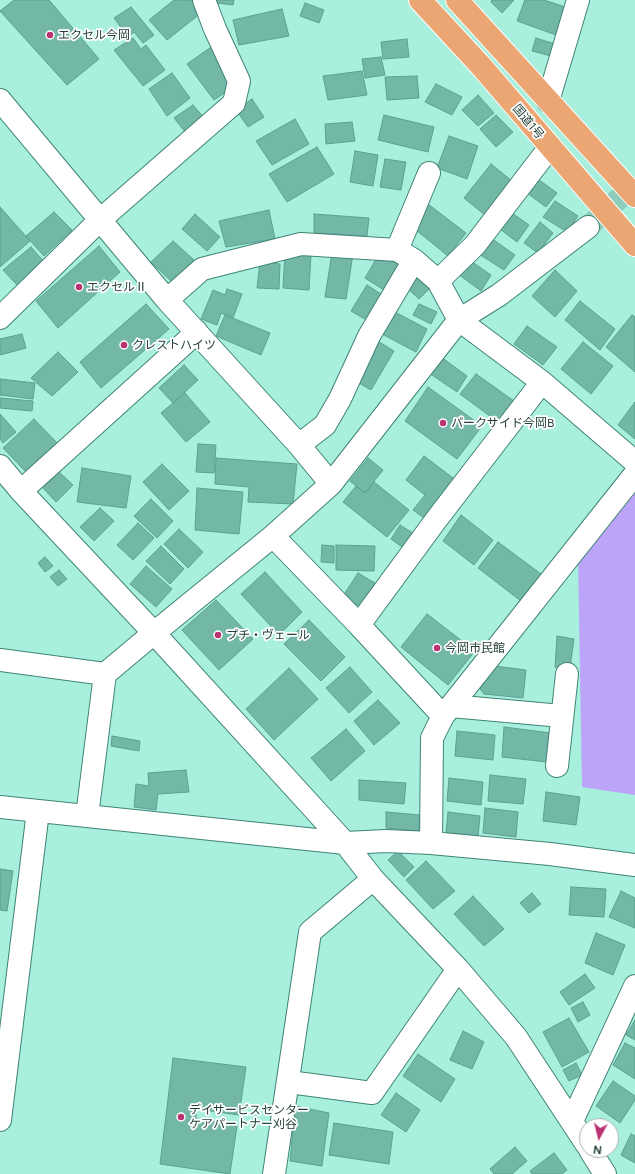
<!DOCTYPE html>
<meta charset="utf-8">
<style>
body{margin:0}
#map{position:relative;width:635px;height:1174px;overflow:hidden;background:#a9efdd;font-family:Figtree,sans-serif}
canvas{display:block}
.north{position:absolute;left:579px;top:1118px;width:40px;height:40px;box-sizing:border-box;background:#fff;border:1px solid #a7b3b0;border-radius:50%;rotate:187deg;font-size:11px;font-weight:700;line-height:16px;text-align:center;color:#234039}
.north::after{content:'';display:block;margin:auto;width:14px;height:18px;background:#ba3271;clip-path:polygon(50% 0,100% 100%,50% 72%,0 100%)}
</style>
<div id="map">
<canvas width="635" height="1174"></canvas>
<div class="north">N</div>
</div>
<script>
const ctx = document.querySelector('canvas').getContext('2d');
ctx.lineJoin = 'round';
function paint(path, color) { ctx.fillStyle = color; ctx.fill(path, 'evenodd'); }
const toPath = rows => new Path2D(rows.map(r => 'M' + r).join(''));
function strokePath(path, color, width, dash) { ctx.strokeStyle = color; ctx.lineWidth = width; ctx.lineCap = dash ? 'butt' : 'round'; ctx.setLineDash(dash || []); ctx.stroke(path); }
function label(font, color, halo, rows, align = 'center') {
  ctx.font = font + ' Figtree,"Noto Sans JP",sans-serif'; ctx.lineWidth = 3.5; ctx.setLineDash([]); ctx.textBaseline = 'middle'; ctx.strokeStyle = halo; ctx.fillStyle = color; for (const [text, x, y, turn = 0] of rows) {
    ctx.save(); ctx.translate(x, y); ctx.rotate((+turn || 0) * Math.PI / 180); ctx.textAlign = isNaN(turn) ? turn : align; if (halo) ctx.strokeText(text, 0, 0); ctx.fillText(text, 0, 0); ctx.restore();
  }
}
paint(toPath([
 [635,484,635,795,582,787,578,557]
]), '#bca5f8');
const building = toPath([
 [14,0,49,0,99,59,67,85,0,11,14,0],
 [174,0,191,0,201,13,167,40,149,20,174,0],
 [217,0,234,0,233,5,217,3,217,0],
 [492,0,514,0,502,13,491,2,492,0],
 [525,0,544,0,568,8,559,36,517,21,525,0],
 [305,3,324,10,319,23,300,16,305,3],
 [131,7,154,35,143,43,134,32,128,37,114,18,131,7],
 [282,9,289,36,239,45,233,20,282,9],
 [133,38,141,49,146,45,165,70,143,86,114,50,133,38],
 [536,38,555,44,551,56,532,51,536,38],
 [407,39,409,57,383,59,381,42,407,39],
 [211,47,229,74,227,91,214,100,187,64,211,47],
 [381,57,385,75,365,78,362,59,381,57],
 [362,71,367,95,328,100,323,76,362,71],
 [172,73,190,98,167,116,149,89,172,73],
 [417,76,419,98,387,100,385,77,417,76],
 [436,84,462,97,452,115,425,102,436,84],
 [478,95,494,113,478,126,462,110,478,95],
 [252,99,264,117,248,127,236,110,252,99],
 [193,105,205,119,186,133,174,118,193,105],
 [384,115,434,127,428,152,378,140,384,115],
 [496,115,513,132,496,147,480,129,496,115],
 [295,119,309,144,272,165,256,141,295,119],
 [352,122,355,141,326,144,325,124,352,122],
 [449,136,478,146,467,179,437,168,449,136],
 [317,147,334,174,287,202,269,174,317,147],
 [355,151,378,155,373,186,350,182,355,151],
 [385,159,406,162,401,190,380,187,385,159],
 [491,164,512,181,486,216,464,198,491,164],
 [538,179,557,193,546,207,527,193,538,179],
 [555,201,578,216,567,232,543,217,555,201],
 [428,204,466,233,448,256,411,226,428,204],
 [0,207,30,241,0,267,0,207],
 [269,210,275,239,226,247,219,221,269,210],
 [54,212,72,230,44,256,26,236,54,212],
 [512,213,529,225,517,242,500,229,512,213],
 [195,214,220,237,207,251,182,229,195,214],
 [314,214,369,218,367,236,314,233,314,214],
 [540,222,553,233,538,253,524,243,540,222],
 [491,238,515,255,504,270,479,254,491,238],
 [173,241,194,260,173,283,151,262,173,241],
 [99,246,120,272,58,328,36,301,99,246],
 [31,247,45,263,18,286,3,270,31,247],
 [285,252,311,254,309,290,283,288,285,252],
 [332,253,353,254,346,299,325,297,332,253],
 [379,254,402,266,387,292,365,278,379,254],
 [468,259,491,275,481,291,458,274,468,259],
 [260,262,280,264,279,289,257,288,260,262],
 [555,270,577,291,555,317,532,296,555,270],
 [417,278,429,289,419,299,407,288,417,278],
 [367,285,384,296,370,322,351,311,367,285],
 [227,289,242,294,233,318,221,313,217,325,201,319,213,290,225,295,227,289],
 [580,301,615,329,600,350,565,320,580,301],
 [146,304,169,329,101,388,80,362,146,304],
 [419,304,437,312,431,324,413,315,419,304],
 [393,311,427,329,416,352,382,334,393,311],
 [225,315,270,333,261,355,216,336,225,315],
 [632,315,635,317,635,372,606,347,632,315],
 [527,326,557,347,543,365,514,344,527,326],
 [22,334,26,348,0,355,0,339,22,334],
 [376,340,394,351,371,390,354,380,376,340],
 [583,342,613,366,591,394,561,369,583,342],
 [58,352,78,372,52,396,31,378,58,352],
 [441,357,467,376,457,392,429,373,441,357],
 [184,365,198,380,173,403,159,388,184,365],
 [476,374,514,401,498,422,460,394,476,374],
 [0,379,35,383,33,399,0,395,0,379],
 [428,387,482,426,457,459,405,421,428,387],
 [185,393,210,422,186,442,161,413,185,393],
 [0,398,33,401,32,411,0,408,0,398],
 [635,402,635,439,618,425,635,402],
 [0,414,16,432,3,443,0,439,0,414],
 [34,419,60,446,29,475,3,448,34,419],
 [198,444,216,445,214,473,196,472,198,444],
 [424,456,457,481,427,520,413,510,425,495,406,480,424,456],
 [216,458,297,464,293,504,248,502,249,487,215,484,216,458],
 [368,458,383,470,365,493,350,481,368,458],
 [162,464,189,491,169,510,143,482,162,464],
 [82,468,131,476,126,508,77,502,82,468],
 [58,471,73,485,56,502,42,487,58,471],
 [374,482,409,510,387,537,343,502,356,486,365,493,374,482],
 [197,488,243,492,239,534,195,530,197,488],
 [151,499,173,521,157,538,134,516,151,499],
 [100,508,114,521,94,541,80,527,100,508],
 [461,515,493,540,474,565,443,541,461,515],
 [138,523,154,538,133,560,117,545,138,523],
 [400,525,419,537,409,552,391,539,400,525],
 [179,529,203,552,188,568,164,544,179,529],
 [498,542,541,574,521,601,478,568,498,542],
 [322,545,334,546,334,563,321,562,322,545],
 [336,545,375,546,374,571,336,570,336,545],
 [161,546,184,569,170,584,146,561,161,546],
 [45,557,53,566,45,572,38,563,45,557],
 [146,566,172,589,156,607,130,584,146,566],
 [59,570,67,579,58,586,50,577,59,570],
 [265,572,302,612,279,635,241,594,265,572],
 [358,573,375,583,359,606,343,596,358,573],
 [216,600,253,639,219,670,182,630,216,600],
 [427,614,475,651,448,685,401,647,427,614],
 [309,620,345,657,321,681,284,644,309,620],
 [557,636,574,639,570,668,555,667,557,636],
 [494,666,526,670,523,698,484,694,480,689,494,666],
 [350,667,372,692,349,713,326,688,350,667],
 [289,668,318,699,274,740,246,709,289,668],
 [378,700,400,723,374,745,354,721,378,700],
 [504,727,551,733,547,762,502,757,504,727],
 [346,729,365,751,331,781,311,758,346,729],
 [457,731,495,735,493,760,455,756,457,731],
 [112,736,140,741,139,751,111,746,112,736],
 [186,770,189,792,158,794,156,810,134,807,136,784,149,786,148,773,186,770],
 [490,775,526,779,523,804,488,801,490,775],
 [449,778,483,782,481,805,447,801,449,778],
 [359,780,406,783,404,804,359,800,359,780],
 [546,792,580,797,576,825,543,821,546,792],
 [485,808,518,812,516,837,483,833,485,808],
 [386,812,420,815,419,831,386,828,386,812],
 [448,812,480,816,478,837,446,833,448,812],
 [398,851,414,867,404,877,388,860,398,851],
 [426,861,455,891,433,909,406,880,426,861],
 [0,869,13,871,7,911,0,910,0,869],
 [571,887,606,889,604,917,569,915,571,887],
 [621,891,635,898,635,928,609,917,621,891],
 [532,893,541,904,529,913,520,903,532,893],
 [473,896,504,929,484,946,454,914,473,896],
 [596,933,625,945,613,975,585,963,596,933],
 [585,974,595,988,569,1005,560,992,585,974],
 [583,1002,590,1015,578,1022,571,1008,583,1002],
 [569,1018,589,1052,562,1067,543,1032,569,1018],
 [635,1020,635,1040,626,1035,635,1020],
 [463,1031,484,1042,472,1069,450,1060,463,1031],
 [625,1043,635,1048,635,1079,613,1065,625,1043],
 [418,1054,455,1079,441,1102,403,1076,418,1054],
 [173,1058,246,1067,239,1115,196,1109,196,1119,237,1126,230,1174,160,1164,173,1058],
 [576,1063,582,1075,569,1081,563,1070,576,1063],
 [613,1081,635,1096,635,1100,620,1123,596,1106,613,1081],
 [396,1093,420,1110,406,1132,381,1115,396,1093],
 [295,1106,329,1113,322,1166,290,1161,295,1106],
 [334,1123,393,1132,389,1164,329,1155,334,1123],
 [631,1134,635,1136,635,1163,621,1155,631,1134],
 [515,1147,527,1161,512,1174,494,1174,490,1169,515,1147],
 [554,1153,567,1170,562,1174,532,1174,530,1171,554,1153]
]);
paint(building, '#73b7a6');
strokePath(building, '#5ca090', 1);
strokePath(toPath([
 [588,227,635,184]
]), '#8eccbc', 22, [22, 11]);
const minor = toPath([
 [0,100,167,300,299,445,331,484],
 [548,101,578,0],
 [397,250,429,173],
 [438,281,475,245,550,147],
 [0,318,100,220,234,103,239,81,215,29,204,0],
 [542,382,635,462],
 [299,445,325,425,340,399,369,336,414,260],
 [0,466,21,491,154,633,345,843,373,879,458,969,516,1037,587,1145],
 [21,491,197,332],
 [273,536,359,625,443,716,432,738,431,843],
 [359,625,436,520,542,382,459,320,499,295,588,227],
 [0,660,105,674],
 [451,706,562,716],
 [443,716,635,474],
 [557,766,567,674],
 [0,807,345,843,386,841,431,843,550,854,635,865],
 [87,816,105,674,154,633,273,536,331,484,459,320,438,281,414,260,397,250,301,244,202,269,167,300],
 [289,1082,372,1093,458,969],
 [0,1120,38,811],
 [572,1121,635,986],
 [590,1150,605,1174],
 [274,1174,310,932,373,879]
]);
const highway = toPath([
 [420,0,481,66,635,245],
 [457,0,635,196]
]);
strokePath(minor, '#3f8474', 24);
strokePath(highway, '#fff', 24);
strokePath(minor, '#fff', 22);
strokePath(highway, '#eba674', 22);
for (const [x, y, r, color] of [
 [50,35,4,"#ba3271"],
 [79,287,4,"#ba3271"],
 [124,345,4,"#ba3271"],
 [443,423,4,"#ba3271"],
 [218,635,4,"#ba3271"],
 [437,648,4,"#ba3271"],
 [181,1117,4,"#ba3271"]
]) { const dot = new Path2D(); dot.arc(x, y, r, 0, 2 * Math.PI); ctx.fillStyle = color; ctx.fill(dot); strokePath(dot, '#fff', 1.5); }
label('12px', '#234039', '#fff', [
 ["エクセル今岡",58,35],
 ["エクセルⅡ",87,287],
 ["クレストハイツ",132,345],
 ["パークサイド今岡B",451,423],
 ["プチ・ヴェール",226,635],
 ["今岡市民館",445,648],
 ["デイサービスセンター",189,1110],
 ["ケアパートナー刈谷",189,1124]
], 'left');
label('12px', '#234039', '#fff', [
 ["国道1号",528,122,50]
]);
</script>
